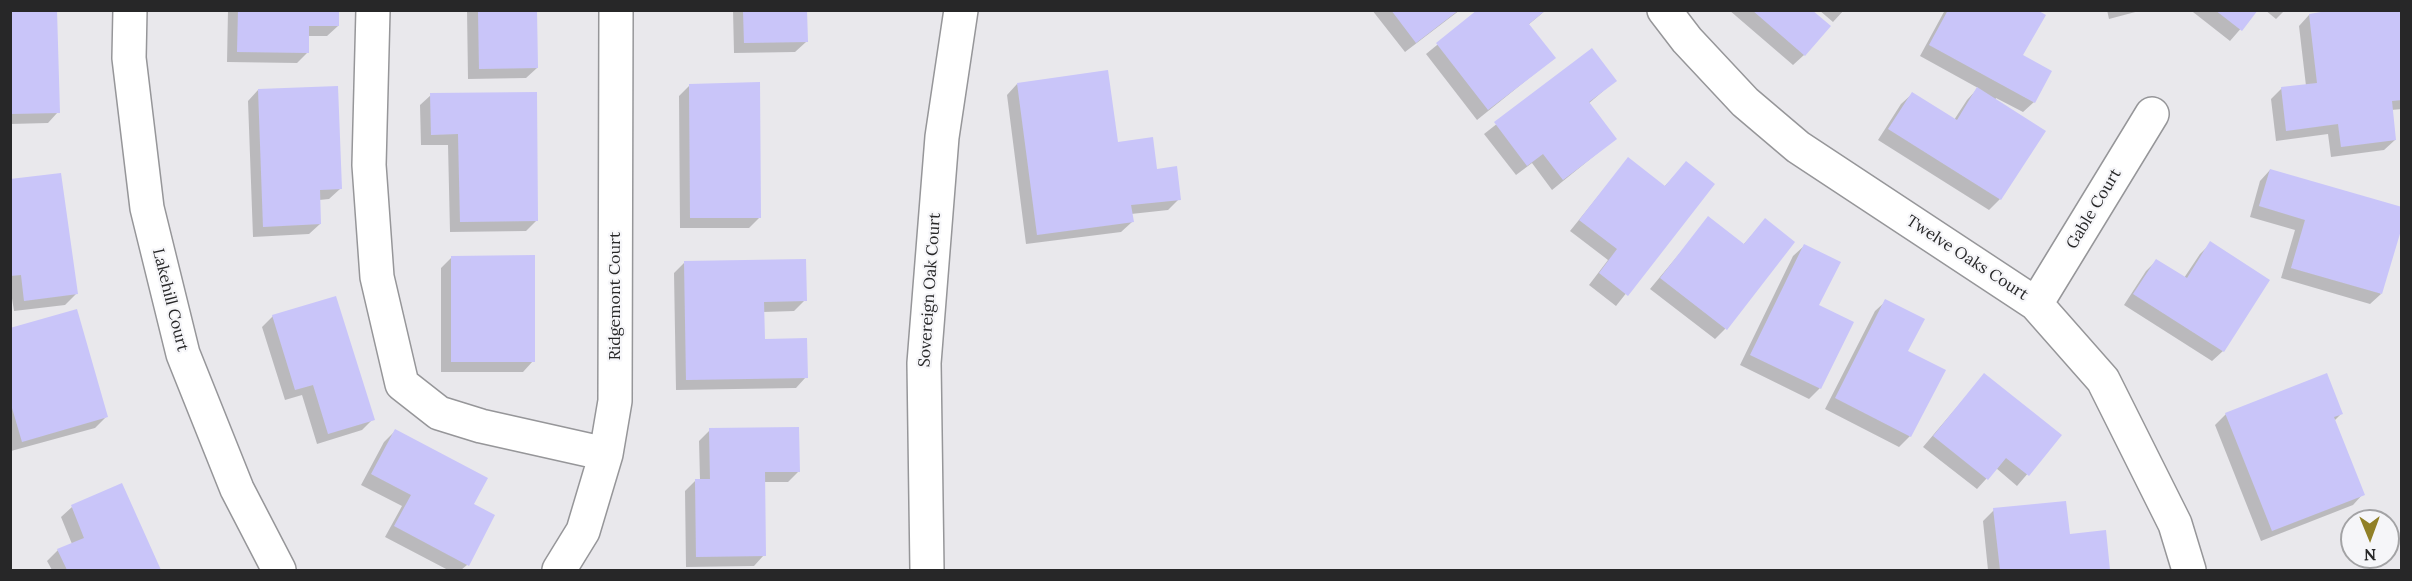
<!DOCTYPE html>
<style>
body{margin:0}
#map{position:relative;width:2412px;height:581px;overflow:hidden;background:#e9e8ec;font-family:Lora,serif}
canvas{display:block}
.frame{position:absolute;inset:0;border:12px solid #272728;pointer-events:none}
.north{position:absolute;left:2340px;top:509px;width:60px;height:60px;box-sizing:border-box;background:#f6f6f9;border:2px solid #a3a3a5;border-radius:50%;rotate:179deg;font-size:16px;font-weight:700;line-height:24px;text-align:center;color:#272728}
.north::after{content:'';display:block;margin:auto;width:21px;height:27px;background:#918027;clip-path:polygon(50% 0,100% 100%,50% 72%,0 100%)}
</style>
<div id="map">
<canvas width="2412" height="581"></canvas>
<div class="frame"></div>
<div class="north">N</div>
</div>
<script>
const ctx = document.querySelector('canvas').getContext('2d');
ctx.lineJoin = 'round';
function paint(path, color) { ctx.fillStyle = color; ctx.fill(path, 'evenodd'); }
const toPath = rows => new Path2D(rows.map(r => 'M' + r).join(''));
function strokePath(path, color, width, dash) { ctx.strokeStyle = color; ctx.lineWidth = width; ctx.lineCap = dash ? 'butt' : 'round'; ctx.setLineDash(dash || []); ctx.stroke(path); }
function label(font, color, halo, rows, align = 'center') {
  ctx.font = font + ' Lora,serif'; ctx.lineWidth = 4.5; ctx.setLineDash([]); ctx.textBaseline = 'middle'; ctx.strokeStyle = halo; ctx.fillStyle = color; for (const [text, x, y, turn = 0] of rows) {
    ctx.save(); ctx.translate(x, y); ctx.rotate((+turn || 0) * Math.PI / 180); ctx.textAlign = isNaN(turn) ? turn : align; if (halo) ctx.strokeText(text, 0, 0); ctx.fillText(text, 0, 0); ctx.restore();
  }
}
paint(toPath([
 [10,10,58,112,48,123,10,124],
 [228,10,338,10,338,26,327,36,308,36,307,53,297,63,227,62],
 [467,10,536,10,537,68,526,78,468,79],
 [733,10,806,10,806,42,795,52,734,53],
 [1372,10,1460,10,1405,52],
 [1480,10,1546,10,1528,25,1554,58,1477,120,1426,54],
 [1729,10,1810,10,1804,55,1793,65],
 [1819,10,1844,10,1833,22],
 [1945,10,2034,10,2021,56,2034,102,2023,112,1996,98,1995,100,2043,131,2000,199,1989,210,1878,140,1901,104,1912,94,1954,120,1967,100,1978,88,1920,56],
 [2107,10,2143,10,2109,19],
 [2195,10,2257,10,2230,41,2193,12],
 [2265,10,2285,10,2276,19],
 [2402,10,2402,109,2391,110,2395,140,2384,150,2331,157,2328,134,2276,141,2271,99,2282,88,2306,86,2299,26,2309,15],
 [1591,50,1615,81,1588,104,1615,139,1552,190,1532,163,1516,175,1484,134],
 [1017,84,1156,171,1179,199,1168,210,1131,214,1132,222,1121,232,1026,244,1007,95],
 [690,85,760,217,749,228,680,228,679,96],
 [258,90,340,189,329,199,319,200,320,224,309,234,253,237,248,101],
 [431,95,537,220,526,231,450,232,448,145,421,145,420,105],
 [1628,159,1664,187,1686,163,1713,184,1616,306,1589,285,1608,260,1570,231],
 [2270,170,2381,294,2370,304,2281,278,2295,230,2250,217,2260,181],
 [10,181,76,294,65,305,14,311,10,286],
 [1709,218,1743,245,1765,220,1725,329,1715,339,1650,289],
 [2211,243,2223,351,2212,361,2124,305,2146,271,2156,261,2184,278,2200,254],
 [1804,246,1817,306,1820,388,1809,399,1740,365,1793,256],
 [452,257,533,361,523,372,441,372,441,268],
 [684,263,805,300,794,311,763,312,763,340,806,377,796,388,676,390,674,273],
 [1886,301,1906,351,1910,436,1899,447,1825,409,1875,311],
 [273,316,373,419,362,430,317,444,302,395,285,400,262,327],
 [10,329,106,417,95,428,11,451],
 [1984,375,2060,436,2017,486,1996,468,1977,489,1923,447],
 [2226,414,2341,414,2334,421,2363,494,2353,505,2261,541,2215,425],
 [710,430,798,472,788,482,764,482,764,555,754,566,686,567,685,491,696,480,700,480,699,441],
 [395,431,472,505,467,565,461,570,448,570,385,537,402,506,361,485,384,442],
 [121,485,159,570,52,570,47,561,58,550,72,544,61,517,72,507],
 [1994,510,2068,536,2104,531,2109,570,1988,570,1983,521]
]), '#0003');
paint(toPath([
 [10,10,57,10,60,113,10,114],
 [238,10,339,10,339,26,309,26,309,53,237,52],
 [478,10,537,10,538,68,479,69],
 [743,10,807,10,808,42,744,43],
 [1391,10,1459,10,1416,43],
 [1477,10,1546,10,1529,24,1556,58,1488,110,1436,43],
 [1752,10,1812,10,1831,26,1805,56],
 [1948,10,2037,10,2046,15,2023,55,2052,71,2035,103,1929,45],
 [2215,10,2258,10,2242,31],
 [2333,10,2402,10,2402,100,2392,101,2396,140,2341,147,2338,124,2286,131,2281,87,2317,83,2309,14],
 [1592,48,1617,81,1589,102,1617,139,1563,180,1543,154,1527,166,1494,122],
 [1108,70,1118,142,1153,137,1157,169,1177,166,1181,200,1131,205,1134,222,1037,235,1017,83],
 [760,82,761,218,690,218,689,84],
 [338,86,342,189,320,190,321,224,263,227,258,89],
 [1977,87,2046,131,2001,200,1888,129,1912,92,1957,120],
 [537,92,538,221,460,222,458,134,431,135,430,93],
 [1628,157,1665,186,1686,161,1715,184,1628,296,1599,273,1617,249,1579,220],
 [2270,169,2402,207,2402,227,2382,294,2291,268,2305,220,2259,206],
 [61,173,78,294,24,301,21,275,10,276,10,179],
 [1708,216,1744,244,1765,218,1795,242,1727,330,1660,278],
 [2210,241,2270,280,2224,352,2133,294,2156,259,2187,278],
 [1804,244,1841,262,1819,305,1854,322,1821,389,1750,355],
 [535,255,535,362,451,362,451,256],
 [806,259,807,301,764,302,765,339,807,338,808,378,686,380,684,261],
 [336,296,375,420,328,434,313,385,295,390,272,315],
 [1885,299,1925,319,1908,351,1946,370,1911,437,1835,398],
 [77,309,108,417,22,442,10,401,10,328],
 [1984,373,2062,435,2029,476,2006,458,1988,480,1933,436],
 [2327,373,2343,414,2334,417,2365,495,2272,531,2225,413],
 [799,427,800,472,765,472,766,556,696,557,695,479,710,479,709,428],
 [395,429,488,478,474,504,495,515,469,566,394,526,411,495,371,474],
 [122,483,161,570,67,570,57,549,84,538,71,505],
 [2066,501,2070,534,2106,530,2110,570,2000,570,1993,508]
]), '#c9c5f9');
const minor = toPath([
 [130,10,129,58,147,208,183,354,237,489,279,570],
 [373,10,369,165,377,277,402,384,439,413,481,426,606,454],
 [1664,10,1687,40,1745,102,1798,147,2036,304,2103,380,2175,524,2189,570],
 [2036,304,2152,114],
 [559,570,583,531,606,454,615,401,616,10],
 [927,570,924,363,942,137,961,10]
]);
strokePath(minor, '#969699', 36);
strokePath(minor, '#fff', 33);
label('16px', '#272728', '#f6f6f9', [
 ["Gable Court",2094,209,-59],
 ["Twelve Oaks Court",1967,258,33],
 ["Sovereign Oak Court",930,290,-86],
 ["Ridgemont Court",615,296,-90],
 ["Lakehill Court",170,300,76]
]);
</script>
